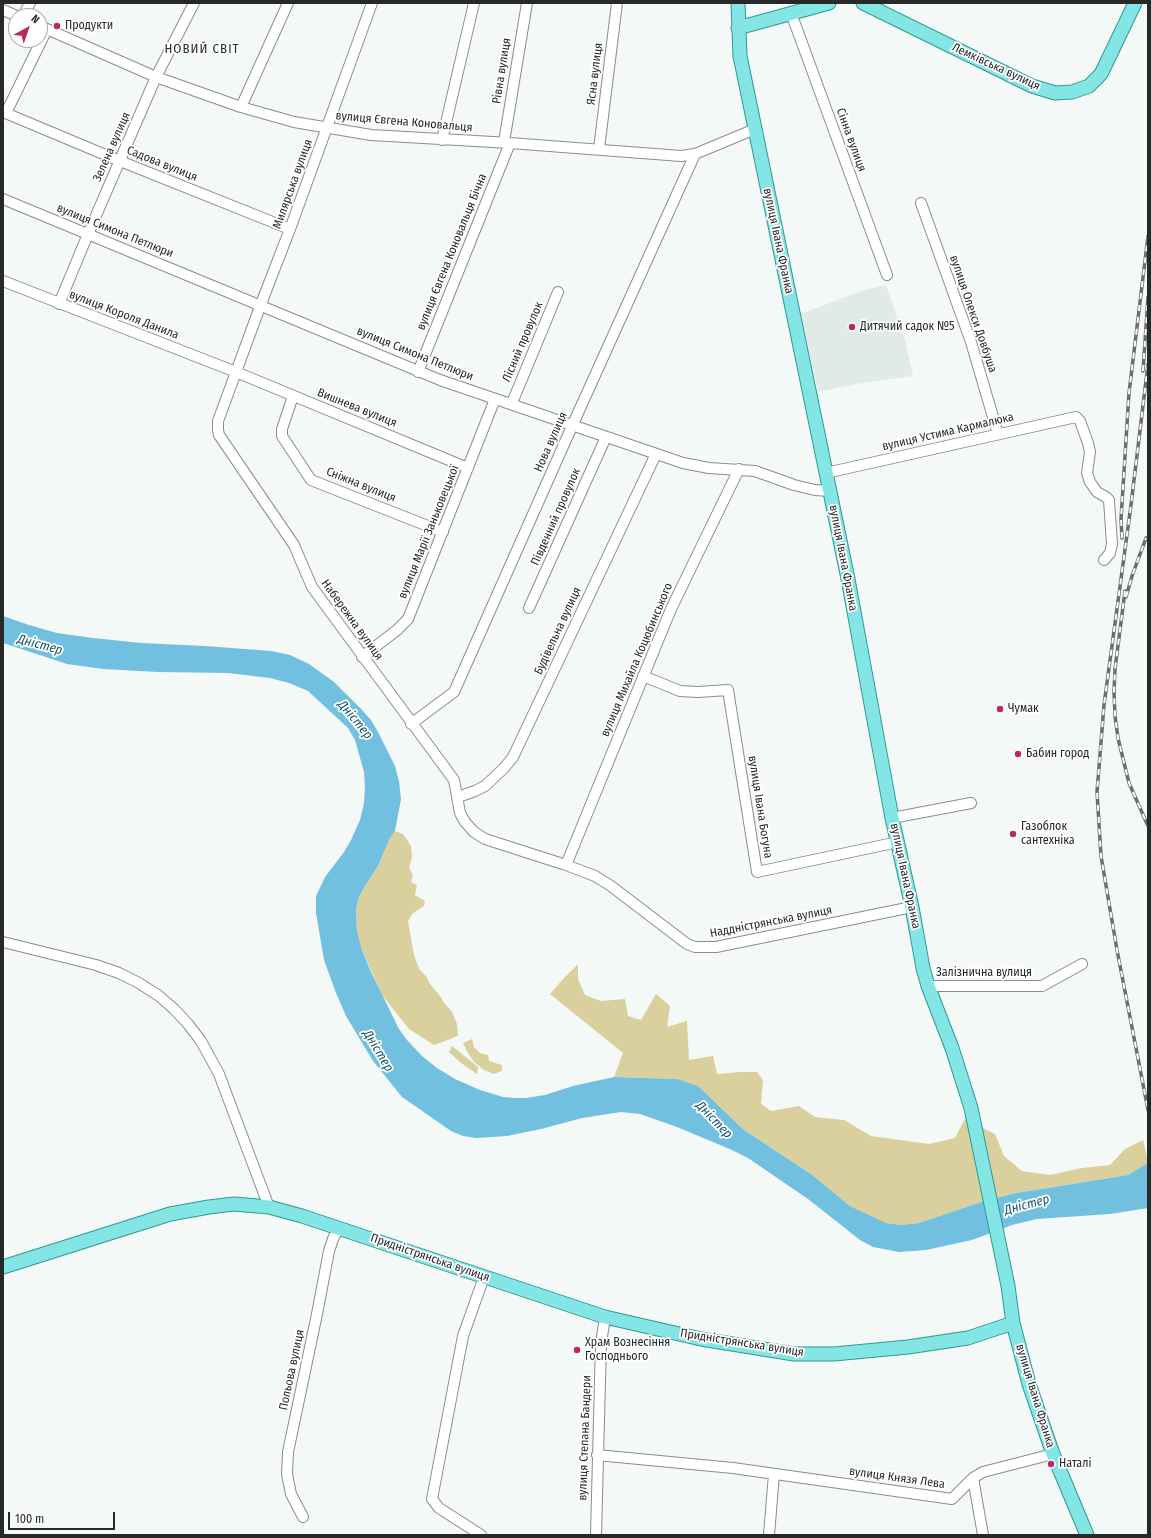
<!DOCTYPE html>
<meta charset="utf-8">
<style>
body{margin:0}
#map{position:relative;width:1151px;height:1538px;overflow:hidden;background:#f4f8f6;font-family:"Fira Sans Condensed",sans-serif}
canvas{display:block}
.frame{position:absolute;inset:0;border:4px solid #272928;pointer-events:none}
.north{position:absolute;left:8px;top:8px;width:40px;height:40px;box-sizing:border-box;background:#fff;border:1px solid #a9a9a9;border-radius:50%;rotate:40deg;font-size:11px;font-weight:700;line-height:16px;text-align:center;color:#272928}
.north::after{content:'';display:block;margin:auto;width:14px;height:18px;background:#b62a61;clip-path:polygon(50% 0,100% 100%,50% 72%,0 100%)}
.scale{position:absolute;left:8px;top:1512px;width:107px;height:18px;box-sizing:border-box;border:2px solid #272928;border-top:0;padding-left:5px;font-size:12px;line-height:14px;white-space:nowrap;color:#272928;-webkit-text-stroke:3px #fff;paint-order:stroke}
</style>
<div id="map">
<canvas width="1151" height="1538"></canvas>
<div class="frame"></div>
<div class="north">N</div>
<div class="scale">100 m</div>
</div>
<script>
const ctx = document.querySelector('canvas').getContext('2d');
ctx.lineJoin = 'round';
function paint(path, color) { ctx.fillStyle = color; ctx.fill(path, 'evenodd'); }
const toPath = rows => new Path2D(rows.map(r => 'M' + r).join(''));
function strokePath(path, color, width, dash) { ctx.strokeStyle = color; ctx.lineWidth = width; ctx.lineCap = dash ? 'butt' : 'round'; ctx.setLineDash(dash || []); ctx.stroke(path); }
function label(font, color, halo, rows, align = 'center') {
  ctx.font = font + ' "Fira Sans Condensed",sans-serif'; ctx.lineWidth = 3.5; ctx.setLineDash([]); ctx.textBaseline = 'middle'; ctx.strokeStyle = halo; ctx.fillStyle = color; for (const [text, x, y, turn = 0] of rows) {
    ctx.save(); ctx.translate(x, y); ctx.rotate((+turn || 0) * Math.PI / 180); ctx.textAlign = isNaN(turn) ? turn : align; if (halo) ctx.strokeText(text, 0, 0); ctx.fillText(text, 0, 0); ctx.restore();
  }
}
paint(toPath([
 [886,285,905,340,913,376,856,384,818,392,801,314,864,290]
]), '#e0ebe5');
paint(toPath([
 [395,831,403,834,411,846,412,858,409,868,413,875,411,882,417,885,415,895,425,901,424,906,412,914,408,921,414,955,419,969,426,976,430,984,440,996,445,1004,452,1012,457,1024,458,1036,434,1045,409,1029,382,995,362,950,357,931,356,910,359,897,365,886,378,866,390,838],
 [578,964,578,979,585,995,601,1001,625,999,628,1016,641,1020,656,994,670,1006,667,1027,687,1021,689,1060,713,1056,717,1074,740,1072,757,1072,763,1080,761,1104,771,1111,799,1106,815,1117,844,1120,871,1136,929,1144,955,1138,965,1119,995,1134,1004,1156,1022,1171,1050,1175,1082,1168,1110,1165,1125,1149,1143,1140,1147,1157,1148,1164,1128,1175,1016,1193,984,1201,919,1223,901,1225,885,1223,850,1206,811,1174,744,1130,717,1104,677,1079,614,1077,623,1053,550,994,563,979],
 [472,1039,474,1047,480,1053,488,1055,489,1061,502,1065,502,1071,494,1074,484,1070,474,1062,468,1053,463,1043],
 [452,1046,478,1067,477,1074,461,1063,449,1052]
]), '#dad09d');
paint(toPath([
 [3,616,29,625,57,633,93,638,141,643,205,646,271,651,290,655,309,664,334,682,362,710,371,720,378,732,395,766,399,781,401,799,395,831,390,838,378,866,365,886,359,897,356,910,357,931,362,950,371,972,399,1029,407,1040,422,1056,437,1068,455,1079,480,1090,503,1097,515,1098,526,1098,545,1095,573,1086,614,1077,677,1079,698,1086,744,1130,811,1174,850,1206,886,1223,901,1225,919,1223,984,1201,1016,1193,1128,1175,1148,1163,1148,1208,1110,1214,1037,1219,1012,1225,972,1240,926,1250,899,1252,873,1247,860,1240,808,1199,748,1158,732,1150,677,1127,640,1114,621,1112,582,1118,541,1129,507,1136,476,1138,463,1136,451,1131,402,1097,373,1061,346,1016,336,993,324,960,316,913,316,896,325,877,344,852,351,840,360,820,364,803,365,787,364,772,355,740,348,728,308,691,289,683,270,678,228,673,158,672,103,669,67,664,3,643]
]), '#72c0e0');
const minor = toPath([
 [372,3,290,229,261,304,218,421,218,430,219,435,294,545,312,587,454,780,460,813,465,822,474,832,485,839,566,865,595,876,611,886,687,944,695,947,716,947,912,907],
 [3,10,17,16],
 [791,13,887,275],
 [23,16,30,3],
 [40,26,156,77,241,107,294,122,371,135,510,143,681,156,695,154,755,129],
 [241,107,288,3],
 [3,112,120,161,290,229],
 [6,113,47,29],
 [442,140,474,3],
 [504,142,527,3],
 [599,149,617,3],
 [3,199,440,380,683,463,709,468,755,471,794,485,815,490,830,491],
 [921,203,971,342,998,434],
 [3,281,236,372,468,468],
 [59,304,88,234,156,77,194,3],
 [418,372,510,143],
 [293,396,282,429,282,436,311,480,443,532],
 [512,403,558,292],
 [826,473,1076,417,1080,421,1088,443,1090,452,1087,473,1090,482,1097,492,1106,497,1109,500,1112,544,1110,553,1104,560],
 [529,608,606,437],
 [362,657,397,630,408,619,495,399],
 [643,676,680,691,698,692,728,690,757,872,898,842],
 [411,724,454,692,573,424,695,154],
 [458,797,475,791,485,786,504,768,513,757,656,454],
 [892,818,971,803],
 [566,865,671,609,739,469],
 [3,942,96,965,119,973,139,983,159,996,174,1009,188,1024,201,1041,219,1074,269,1207],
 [928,986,1042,986,1082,964],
 [597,1455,733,1468,952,1499,973,1478,983,1472,1053,1454],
 [973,1478,983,1535],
 [303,1517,291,1494,287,1474,288,1452,317,1314,329,1251,333,1239,339,1227],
 [481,1535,439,1508,432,1499,463,1336,484,1277],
 [596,1535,601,1343,605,1317],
 [769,1535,774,1474]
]);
const major = toPath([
 [738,3,740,56,848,579,892,818,912,907,923,968,928,986,952,1048,971,1108,1008,1286,1013,1323,1029,1384,1053,1454,1087,1535],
 [863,3,1032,86,1055,93,1072,92,1089,86,1101,74,1135,3],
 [738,28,829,3],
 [3,1267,170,1214,209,1207,234,1204,269,1207,302,1216,605,1317,701,1339,794,1354,834,1354,908,1347,968,1338,1013,1323]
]);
strokePath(minor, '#8a8d8b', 12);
strokePath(major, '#2e9997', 15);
strokePath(minor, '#fff', 10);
strokePath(major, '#83e6e5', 13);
const rail = toPath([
 [1148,364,1131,505,1104,705,1097,792,1101,856,1117,950,1148,1110],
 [1143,371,1148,297],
 [1122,538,1121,519,1129,393,1148,236],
 [1125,591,1115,669,1114,692,1115,716,1118,738,1129,783,1148,826],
 [1126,597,1132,576,1146,538]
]);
strokePath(rail, '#6b6e6c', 3.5);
strokePath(rail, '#fff', 2, [6]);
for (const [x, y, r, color] of [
 [57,26,4,"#b62a61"],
 [852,327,4,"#b62a61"],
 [1000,709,4,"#b62a61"],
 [1018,754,4,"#b62a61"],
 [1013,834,4,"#b62a61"],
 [577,1350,4,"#b62a61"],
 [1051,1464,4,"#b62a61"]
]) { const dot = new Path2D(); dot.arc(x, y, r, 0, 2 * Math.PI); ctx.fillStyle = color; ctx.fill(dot); strokePath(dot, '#fff', 1.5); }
label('12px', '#272928', '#fff', [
 ["Продукти",65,26],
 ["Дитячий садок №5",860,327],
 ["Чумак",1008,709],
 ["Бабин город",1026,754],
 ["Газоблок",1021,827],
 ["сантехніка",1021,841],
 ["Храм Вознесіння",585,1343],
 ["Господнього",585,1357],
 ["Наталi",1059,1464]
], 'left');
label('12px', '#272928', '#fff', [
 ["Лемківська вулиця",996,67,25],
 ["Рівна вулиця",502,71,-81],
 ["Ясна вулиця",595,74,-83],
 ["вулиця Євгена Коновальця",404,122,5],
 ["Сінна вулиця",851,140,70],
 ["Зелена вулиця",112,147,-66],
 ["Садова вулиця",162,164,22],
 ["Милярська вулиця",293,184,-70],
 ["вулиця Симона Петлюри",115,231,22],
 ["вулиця Івана Франка",778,241,78],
 ["вулиця Євгена Коновальця Бічна",452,252,-68],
 ["вулиця Олекси Довбуша",973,314,71],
 ["вулиця Короля Данила",124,315,21],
 ["Лісний провулок",523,342,-67],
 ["вулиця Симона Петлюри",415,354,22],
 ["Вишнева вулиця",357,408,22],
 ["вулиця Устима Кармалюка",948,432,-13],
 ["Нова вулиця",551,442,-66],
 ["Сніжна вулиця",361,485,22],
 ["Південний провулок",556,517,-66],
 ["вулиця Марії Заньковецької",429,532,-68],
 ["вулиця Івана Франка",843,558,79],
 ["Набережна вулиця",352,620,54],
 ["Будівельна вулиця",558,631,-65],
 ["вулиця Михайла Коцюбинського",637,660,-67],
 ["вулиця Івана Богуна",760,807,81],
 ["вулиця Івана Франка",905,876,78],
 ["Наддністрянська вулиця",771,922,-11],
 ["Залізнична вулиця",984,973],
 ["Придністрянська вулиця",430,1258,19],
 ["Придністрянська вулиця",742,1343,9],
 ["Польова вулиця",292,1370,-78],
 ["вулиця Івана Франка",1035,1396,73],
 ["вулиця Степана Бандери",585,1438,-88],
 ["вулиця Князя Лева",897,1478,8]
]);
ctx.letterSpacing = '1px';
label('13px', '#272928', '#fff', [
 ["НОВИЙ СВІТ",202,49]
]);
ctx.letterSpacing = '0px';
label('italic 13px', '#17566d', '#fff', [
 ["Дністер",40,645,15],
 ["Дністер",355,720,50],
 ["Дністер",378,1051,59],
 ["Дністер",714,1120,46],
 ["Дністер",1027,1205,-15]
]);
</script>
